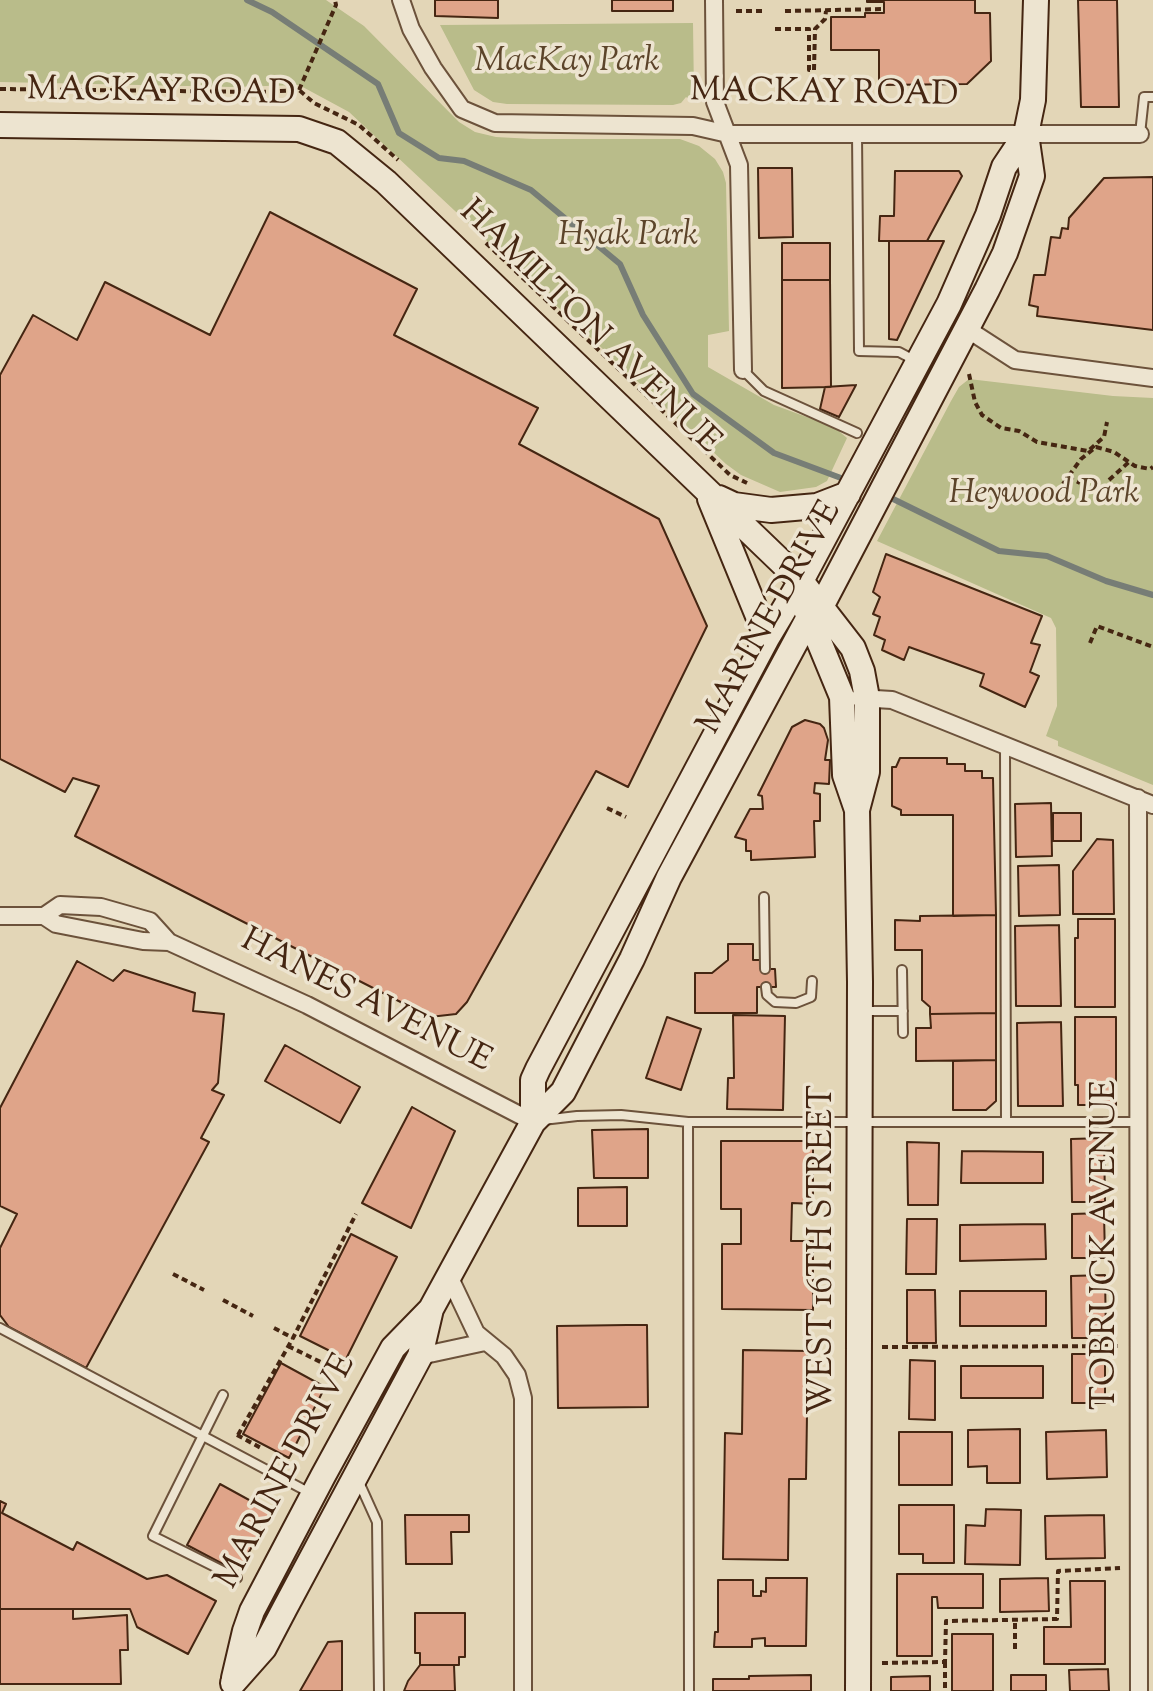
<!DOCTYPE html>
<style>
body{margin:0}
canvas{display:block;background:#e3d6b7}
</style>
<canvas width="1153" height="1691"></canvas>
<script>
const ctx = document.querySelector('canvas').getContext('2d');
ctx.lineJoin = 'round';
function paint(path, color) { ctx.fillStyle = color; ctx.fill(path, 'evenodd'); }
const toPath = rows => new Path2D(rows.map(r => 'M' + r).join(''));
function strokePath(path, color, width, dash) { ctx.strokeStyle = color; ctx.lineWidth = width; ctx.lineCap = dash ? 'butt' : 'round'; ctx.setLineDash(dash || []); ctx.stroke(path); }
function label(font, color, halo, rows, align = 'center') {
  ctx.font = font + ' "Sorts Mill Goudy",serif'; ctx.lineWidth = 7; ctx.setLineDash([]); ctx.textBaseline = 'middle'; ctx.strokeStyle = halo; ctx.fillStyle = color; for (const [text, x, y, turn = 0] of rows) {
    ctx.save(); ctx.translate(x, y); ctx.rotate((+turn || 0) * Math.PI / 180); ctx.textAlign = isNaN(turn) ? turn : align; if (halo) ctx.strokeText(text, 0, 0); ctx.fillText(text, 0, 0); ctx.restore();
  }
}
paint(toPath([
 [0,0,326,0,364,26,459,122,475,132,496,137,533,139,680,139,699,146,715,159,723,172,726,183,729,331,708,335,708,367,774,405,834,427,847,438,827,481,816,487,780,492,741,475,726,464,349,112,299,85,233,87,0,82],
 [693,23,694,95,691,101,686,97,681,103,673,105,507,104,493,102,474,90,440,25],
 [969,379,1113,396,1153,398,1153,785,1058,746,1058,741,1046,736,1057,706,1056,628,1051,618,877,541,951,401,959,387]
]), '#b9bc8a');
strokePath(toPath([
 [247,0,272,12,378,84,399,133,439,158,464,161,531,190,620,264,643,315,693,394,774,453,849,481],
 [885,495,999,551,1047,556,1106,581,1153,595]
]), '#777d76', 6);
const building = toPath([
 [435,0,498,0,498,18,435,16,435,0],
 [612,0,673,0,673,11,612,11,612,0],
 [867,0,975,0,975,13,990,13,991,61,967,84,879,85,879,50,831,50,831,17,865,17,865,13,884,13,884,2,867,2,867,0],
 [1078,0,1117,0,1119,107,1081,107,1078,0],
 [758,168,792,168,793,237,759,238,758,168],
 [895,171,959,171,962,176,927,241,879,241,880,216,894,216,895,171],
 [1153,177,1153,330,1037,316,1038,307,1029,305,1034,275,1045,275,1051,237,1060,238,1062,228,1068,229,1069,218,1104,178,1153,177],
 [270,212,417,289,394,335,538,408,519,444,659,519,707,626,628,787,596,771,467,1002,456,1014,430,1017,75,836,99,786,73,778,65,792,0,759,0,375,33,315,77,340,105,282,210,335,270,212],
 [889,241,944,241,897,340,889,339,889,241],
 [782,243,830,243,830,280,782,280,782,243],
 [782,280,830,280,831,387,782,388,782,280],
 [856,385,839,417,820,409,825,387,856,385],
 [886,554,1042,616,1031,643,1040,645,1030,672,1039,676,1025,707,980,686,984,674,909,647,904,660,882,650,885,640,874,635,880,617,873,614,880,597,873,592,886,554],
 [805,720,820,724,824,728,828,740,825,760,830,760,829,784,815,783,814,793,820,794,820,821,814,821,815,857,751,860,751,851,746,851,746,840,735,837,750,809,763,809,762,796,758,795,792,727,805,720],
 [900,758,947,758,947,764,965,764,965,771,982,771,982,778,993,778,996,915,953,916,953,815,901,815,901,810,892,806,892,767,896,767,900,758],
 [1051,803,1052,856,1016,857,1015,804,1051,803],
 [1053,813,1081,813,1081,841,1053,841,1053,813],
 [1097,839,1113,840,1114,914,1073,914,1073,871,1097,839],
 [1059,865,1060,915,1019,916,1018,866,1059,865],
 [996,915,996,1013,930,1014,930,1007,922,1000,922,950,895,950,895,920,920,921,920,916,996,915],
 [1078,919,1115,919,1115,1007,1075,1007,1075,938,1078,938,1078,919],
 [1059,925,1061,1006,1016,1006,1015,926,1059,925],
 [728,944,753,944,753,960,763,960,763,969,775,969,776,987,757,987,757,1013,695,1013,695,973,712,973,728,960,728,944],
 [77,961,113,981,124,970,195,993,193,1011,224,1014,218,1083,212,1090,224,1095,201,1138,209,1142,86,1368,9,1327,0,1315,0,1248,17,1214,0,1206,0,1108,77,961],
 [996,1013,996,1060,916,1061,916,1028,931,1028,930,1014,996,1013],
 [733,1015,785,1016,783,1110,727,1109,728,1078,734,1078,733,1015],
 [667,1017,701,1029,681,1090,646,1078,667,1017],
 [1075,1017,1116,1017,1116,1105,1078,1105,1078,1085,1075,1085,1075,1017],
 [1061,1022,1063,1106,1018,1106,1017,1023,1061,1022],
 [285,1045,360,1087,340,1123,265,1081,285,1045],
 [996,1060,996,1101,986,1110,953,1110,953,1061,996,1060],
 [412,1107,455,1131,411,1228,362,1203,412,1107],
 [648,1129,648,1178,594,1178,592,1130,648,1129],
 [1104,1138,1105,1202,1072,1202,1071,1139,1104,1138],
 [721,1141,813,1141,813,1204,792,1203,791,1241,813,1241,813,1310,722,1309,722,1244,741,1244,741,1209,721,1209,721,1141],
 [907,1142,939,1143,938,1205,908,1205,907,1142],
 [962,1151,1043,1152,1043,1183,961,1183,962,1151],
 [627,1187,627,1226,578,1226,578,1188,627,1187],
 [1104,1213,1105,1258,1072,1258,1072,1214,1104,1213],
 [907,1219,937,1219,936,1274,906,1274,907,1219],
 [1045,1224,1046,1259,960,1261,960,1225,1045,1224],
 [351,1234,397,1257,346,1359,300,1336,351,1234],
 [1105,1275,1106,1338,1072,1338,1071,1276,1105,1275],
 [907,1290,935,1290,936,1343,907,1343,907,1290],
 [960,1291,1046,1291,1046,1326,960,1326,960,1291],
 [627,1325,647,1325,648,1407,558,1408,557,1326,627,1325],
 [743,1350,808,1351,806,1479,789,1479,788,1560,723,1559,725,1433,742,1434,743,1350],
 [1072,1354,1105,1354,1105,1403,1072,1403,1072,1354],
 [910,1360,935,1361,935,1420,909,1419,910,1360],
 [281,1363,325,1387,289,1458,243,1434,281,1363],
 [961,1366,1043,1366,1043,1398,961,1398,961,1366],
 [1020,1429,1020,1483,987,1483,987,1466,968,1467,968,1430,1020,1429],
 [1106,1430,1107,1477,1047,1479,1046,1432,1106,1430],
 [899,1432,952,1432,952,1485,899,1485,899,1432],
 [220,1484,271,1512,238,1572,187,1545,220,1484],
 [0,1501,6,1504,2,1513,73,1550,77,1542,147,1579,167,1575,216,1601,188,1654,137,1627,130,1609,0,1609,0,1501],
 [899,1505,954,1505,954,1563,923,1563,923,1554,899,1554,899,1505],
 [986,1509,1021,1510,1020,1565,965,1564,966,1525,985,1526,986,1509],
 [405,1515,469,1515,469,1532,451,1532,452,1564,406,1564,405,1515],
 [1104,1515,1105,1558,1046,1559,1045,1516,1104,1515],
 [897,1574,983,1574,983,1608,938,1608,937,1597,932,1597,932,1656,897,1656,897,1574],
 [766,1578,807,1578,806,1646,765,1646,765,1638,752,1639,752,1647,714,1647,715,1632,718,1632,718,1580,753,1580,753,1596,761,1596,761,1591,766,1592,766,1578],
 [1048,1578,1049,1611,1000,1612,1000,1579,1048,1578],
 [1070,1581,1105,1581,1105,1664,1044,1664,1044,1627,1071,1627,1070,1581],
 [0,1609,73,1609,73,1619,127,1615,128,1650,120,1650,121,1684,0,1684,0,1609],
 [415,1613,465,1613,465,1657,459,1657,459,1665,420,1665,420,1653,415,1653,415,1613],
 [952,1634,993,1634,993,1691,952,1691,952,1634],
 [342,1641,342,1691,300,1691,328,1642,342,1641],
 [420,1665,454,1665,455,1691,404,1691,408,1681,420,1665],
 [1108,1669,1109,1691,1070,1691,1069,1670,1108,1669],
 [811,1675,811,1691,713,1691,713,1679,749,1679,749,1676,811,1675],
 [1011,1675,1046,1675,1046,1691,1011,1691,1011,1675],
 [930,1676,930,1691,891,1691,891,1677,930,1676]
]);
paint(building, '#dfa489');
strokePath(building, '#452612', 2);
const lane = toPath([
 [857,134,859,351,899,352,914,360],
 [1140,134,1144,97,1153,97],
 [743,370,764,391,857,433],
 [1005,746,1006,1121],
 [764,897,765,969],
 [902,970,903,1033],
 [766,987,767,995,775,1002,796,1003,811,997,812,981],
 [865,1011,903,1011],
 [543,1120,577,1116,621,1115,688,1122,1138,1122],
 [688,1122,689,1691],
 [0,1328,312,1494],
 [223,1395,153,1536,237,1578],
 [358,1480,377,1522,379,1691]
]);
const street = toPath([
 [401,0,411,29,433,68,462,109,495,123,693,126,728,134,1140,134],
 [714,0,715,102,739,165,743,370],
 [967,329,1015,360,1153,378],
 [859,698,892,700,1153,805],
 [1138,798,1139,1691],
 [0,916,44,916,60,905,101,907,150,921,169,942],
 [44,916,56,924,143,941,169,942,307,1005,533,1122],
 [449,1276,476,1333,504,1356,517,1375,523,1398,523,1691],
 [420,1356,485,1342]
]);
const secondary = toPath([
 [0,125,299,129,337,142,386,182,801,581,853,648,862,671,867,698,867,772,857,810,860,982,858,1691],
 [719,498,734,505,771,510,817,506,848,494],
 [710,499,767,638],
 [806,610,842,697,845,775,857,810],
 [533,1122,533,1080,538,1069,767,638,801,581,949,304,988,215,1004,167,1026,134,1033,100,1036,0],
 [234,1678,245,1631,252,1611,323,1476,393,1348,431,1309],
 [233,1683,264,1648,285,1608,420,1356,431,1309,533,1122,563,1092,632,959,669,877,808,619,822,605,987,290,1005,253,1032,176,1026,134]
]);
strokePath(lane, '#6c523b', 12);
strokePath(street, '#6c523b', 20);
strokePath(secondary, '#452612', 28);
strokePath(toPath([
 [736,11,763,11],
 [785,11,884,9],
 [775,29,809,29,809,70,814,70,815,29,825,19,826,11],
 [0,89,261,92,299,90,314,103,359,125,398,160],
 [299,90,336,5,335,0],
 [486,243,730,475,747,483],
 [969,374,975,402,982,415,1001,428,1019,431,1037,442,1088,451,1104,437,1107,422],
 [1068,477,1080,483],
 [1109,480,1129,462],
 [1063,484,1081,459,1096,447,1114,452,1135,466,1150,469,1153,467],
 [1090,643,1097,626,1153,647],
 [607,808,626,817],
 [173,1274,204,1290],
 [223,1300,253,1316],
 [274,1328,293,1338],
 [288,1346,347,1375],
 [882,1347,1122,1346],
 [237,1435,261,1448],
 [238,1435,293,1338,356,1214],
 [1015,1649,1015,1619],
 [945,1662,945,1691],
 [882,1663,945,1662,946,1621,1057,1619,1058,1571,1120,1568]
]), '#452612', 4, [6, 4]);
strokePath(lane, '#ede4d0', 8);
strokePath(street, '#ede4d0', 16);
strokePath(secondary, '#ede4d0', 24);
label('italic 34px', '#5c442a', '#ede4d0', [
 ["MacKay Park",567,64],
 ["Hyak Park",628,238],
 ["Heywood Park",1044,496]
]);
label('34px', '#452612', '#ede4d0', [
 ["MACKAY ROAD",161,95,1],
 ["MACKAY ROAD",824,96,1],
 ["HAMILTON AVENUE",588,329,44],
 ["MARINE DRIVE",772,619,-61],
 ["HANES AVENUE",365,1003,27],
 ["TOBRUCK AVENUE",1108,1245,-90],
 ["WEST 16TH STREET",825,1250,-90],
 ["MARINE DRIVE",288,1473,-62]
]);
</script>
